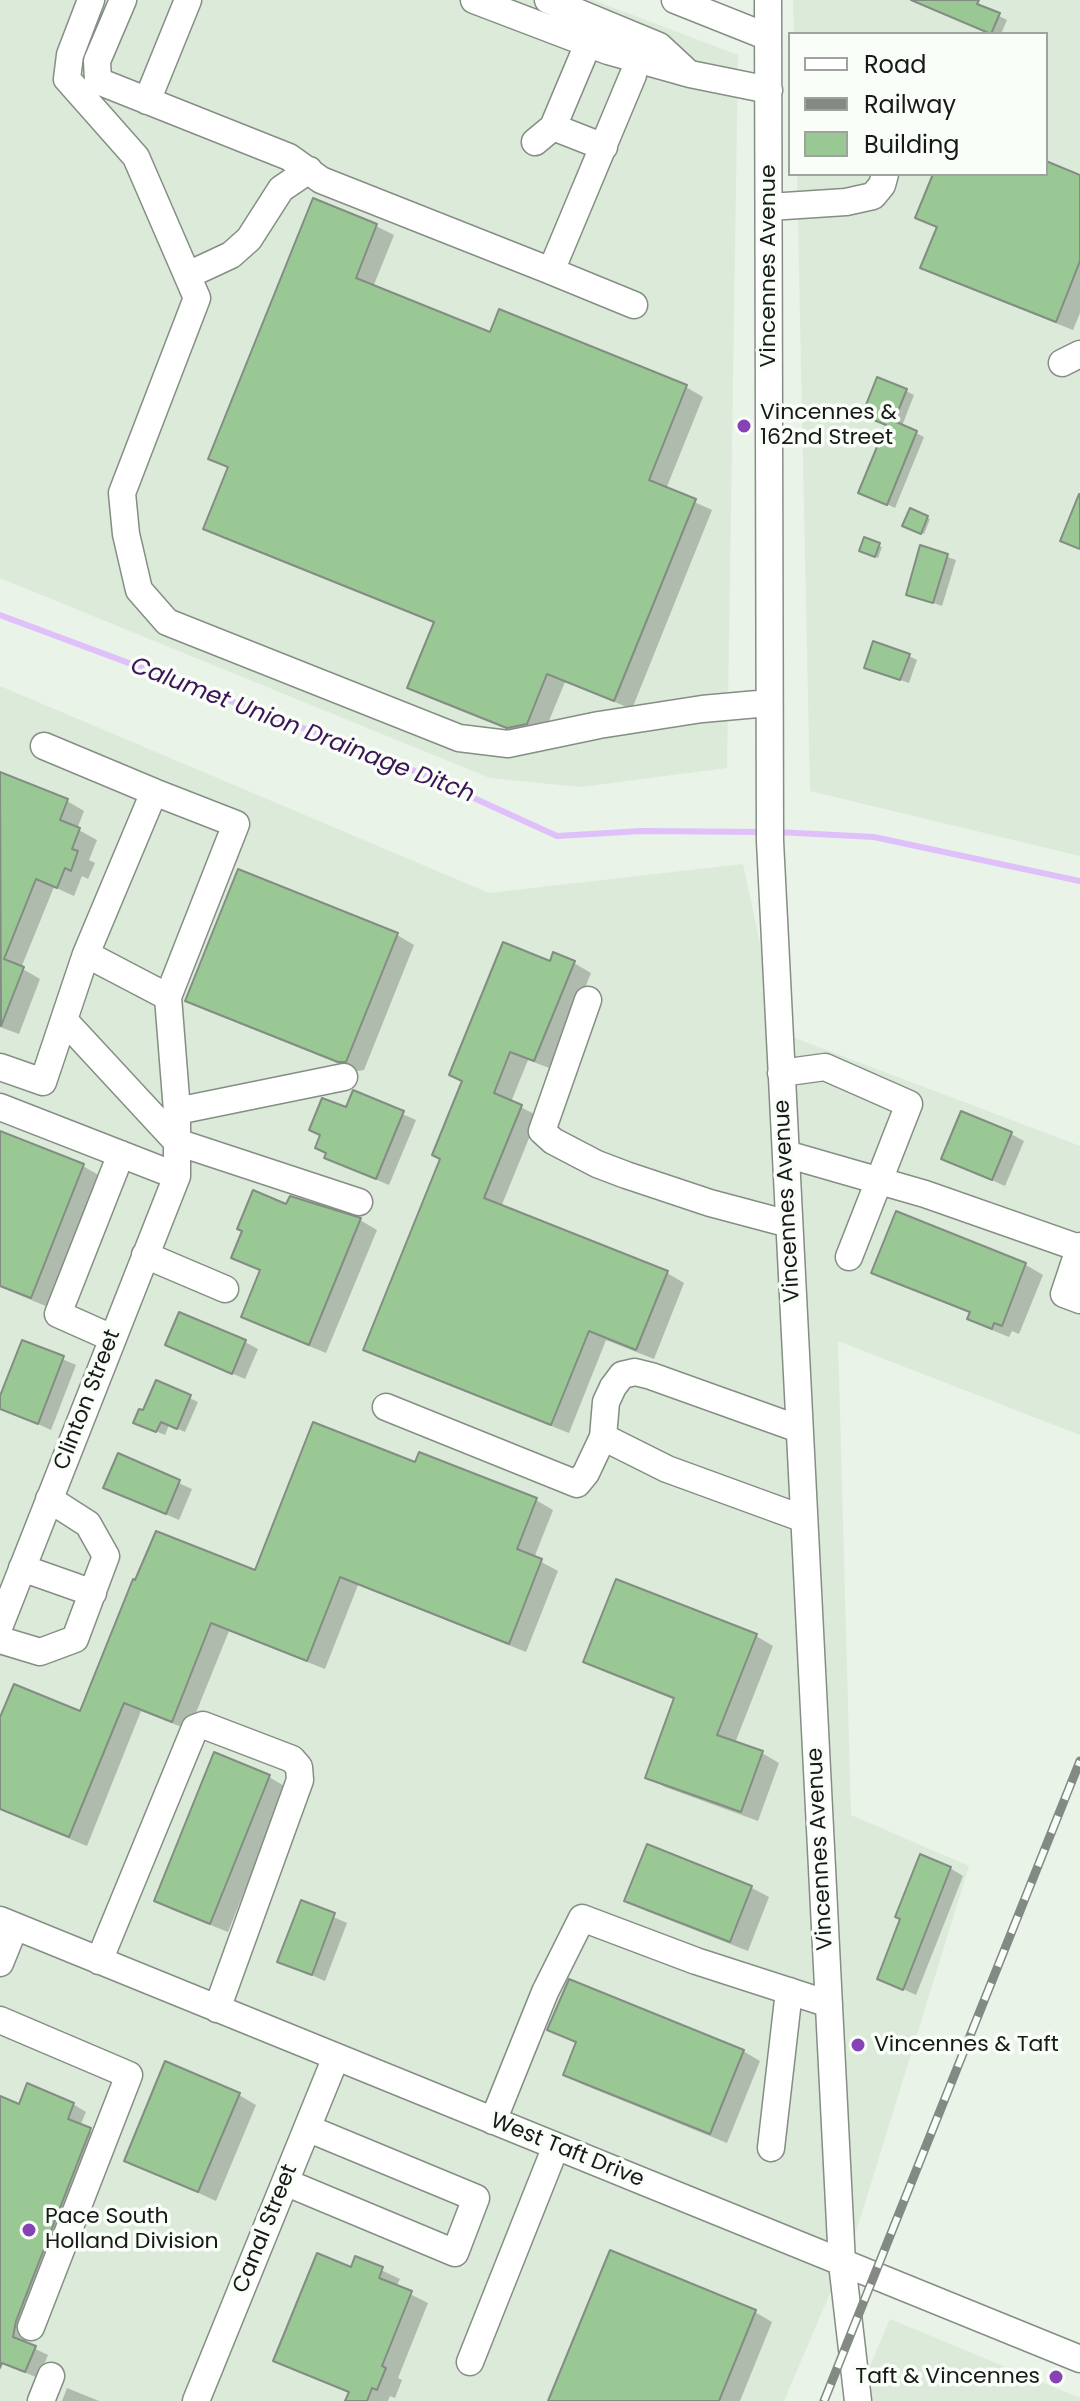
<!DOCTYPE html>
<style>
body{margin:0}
#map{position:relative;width:1080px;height:2401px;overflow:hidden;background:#e9f3e8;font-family:Poppins,sans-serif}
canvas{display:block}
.legend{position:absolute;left:788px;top:32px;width:260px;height:144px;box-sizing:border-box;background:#f9fff8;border:2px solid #9fa39e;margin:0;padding:10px 14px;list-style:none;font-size:24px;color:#171a17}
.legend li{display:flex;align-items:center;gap:16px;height:40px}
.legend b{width:40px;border:2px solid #9fa39e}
</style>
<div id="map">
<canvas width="1080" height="2401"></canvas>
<ul class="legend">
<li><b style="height:10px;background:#fff"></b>Road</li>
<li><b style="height:10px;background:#838a83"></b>Railway</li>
<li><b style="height:22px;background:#99c895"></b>Building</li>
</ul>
</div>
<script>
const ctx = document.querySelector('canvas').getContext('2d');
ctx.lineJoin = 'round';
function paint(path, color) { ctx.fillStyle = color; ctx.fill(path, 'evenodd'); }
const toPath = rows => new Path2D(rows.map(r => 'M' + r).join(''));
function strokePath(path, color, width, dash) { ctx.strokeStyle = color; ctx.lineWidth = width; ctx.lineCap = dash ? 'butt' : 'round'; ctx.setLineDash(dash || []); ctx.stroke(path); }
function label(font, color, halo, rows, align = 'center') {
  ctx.font = font + ' Poppins,sans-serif'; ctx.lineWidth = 7; ctx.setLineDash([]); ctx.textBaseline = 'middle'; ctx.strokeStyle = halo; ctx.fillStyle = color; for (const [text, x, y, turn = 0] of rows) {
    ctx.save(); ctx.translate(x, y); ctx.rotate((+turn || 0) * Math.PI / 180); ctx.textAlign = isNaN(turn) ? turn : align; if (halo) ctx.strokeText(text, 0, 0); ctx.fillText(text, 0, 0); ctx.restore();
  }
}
paint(toPath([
 [0,0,593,0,738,55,727,768,580,787,490,778,0,578],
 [793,0,1080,0,1080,856,810,791,797,174,1046,174,1046,34,794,34],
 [0,686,489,893,743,864,779,1032,1080,1146,1080,1435,838,1341,851,1815,969,1866,856,2232,784,2401,0,2401],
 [890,2319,1080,2398,1080,2401,855,2401]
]), '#dbead9');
paint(toPath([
 [934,0,967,0,1007,20,1001,34,993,34,939,11],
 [1046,164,1080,177,1080,313,1073,330,940,277,923,267,938,229,918,217,935,174,1046,174],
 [314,200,376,226,394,235,373,287,491,335,686,387,703,397,666,489,712,510,632,709,565,682,544,733,526,737,427,697,410,687,436,624,223,538,206,528,229,469,210,458],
 [906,391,914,395,902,426,924,437,895,508,861,492],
 [911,511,930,519,924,534,905,525],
 [866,540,882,547,878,558,865,552],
 [922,548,956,560,942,606,908,594],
 [909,656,917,660,909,683,874,671],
 [0,774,67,801,84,811,77,829,97,840,89,860,95,863,88,879,82,876,74,896,54,887,21,968,40,979,19,1034,0,1027],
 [397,935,414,945,364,1070,357,1071,205,1010,188,1000],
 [574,963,591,973,552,1069,528,1060,511,1102,538,1116,501,1207,667,1273,684,1283,654,1359,606,1340,569,1433,383,1359,366,1349,551,964],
 [354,1093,416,1120,389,1185,339,1164,328,1154],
 [0,1133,83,1166,100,1176,48,1307,0,1287],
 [1011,1134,1024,1141,1005,1186,943,1158],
 [291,1198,360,1220,377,1230,326,1353,260,1326,243,1316,262,1271,234,1257,287,1207],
 [897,1214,1026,1265,1043,1275,1019,1334,1012,1331,1009,1337,987,1328,970,1318,972,1314,891,1282,874,1272],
 [23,1342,76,1365,51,1430,0,1407],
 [245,1342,258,1349,245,1379,167,1345],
 [157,1383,198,1402,185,1432,169,1425,165,1435,144,1426,144,1413],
 [119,1456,192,1489,179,1520,106,1488],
 [416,1465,536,1500,553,1510,534,1558,558,1571,526,1652,358,1585,325,1669,229,1631,189,1730,141,1711,87,1846,0,1810,0,1722,81,1714,256,1573],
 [617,1582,756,1636,773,1646,735,1743,762,1753,779,1763,758,1821,665,1787,648,1777,675,1700,603,1671,586,1662],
 [215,1755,269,1777,286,1787,228,1932,173,1910,156,1900],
 [648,1847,752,1888,769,1897,748,1951,644,1910,627,1900],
 [950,1868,963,1876,916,1995,879,1978,903,1919],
 [302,1903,347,1923,325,1981,279,1961],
 [549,2029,743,2051,760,2061,727,2143,582,2084,565,2075,578,2044],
 [239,2095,256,2105,216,2201,126,2160],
 [0,2098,20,2106,73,2104,86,2112,80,2126,103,2138,28,2329,25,2344,48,2355,38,2378,0,2362],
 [356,2258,400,2279,396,2287,428,2303,398,2378,402,2380,395,2398,390,2396,388,2401,347,2401,350,2393,293,2370,276,2360,352,2269],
 [755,2312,772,2322,740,2401,551,2401],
 [67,2388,99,2401,62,2401]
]), '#0003');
strokePath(toPath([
 [0,615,397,763,557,836,641,831,762,832],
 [777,832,874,837,1080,881]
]), '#dfc0fa', 6);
const building = toPath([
 [911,0,979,0,977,4,1000,13,991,34,911,0],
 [1046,161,1080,175,1080,261,1056,322,920,268,937,227,915,218,933,174,1046,174,1046,161],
 [313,198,377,224,356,278,490,332,499,309,687,385,649,480,696,499,614,701,547,674,527,724,507,728,407,688,434,622,203,529,228,467,208,459,313,198],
 [877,377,907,389,894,421,917,431,887,505,858,493,886,425,862,415,877,377],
 [1079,494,1080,494,1080,549,1060,541,1079,494],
 [910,508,928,516,921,534,902,526,910,508],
 [864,537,880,543,875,557,859,551,864,537],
 [920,545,948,554,933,603,906,595,920,545],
 [873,641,910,654,900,680,864,668,873,641],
 [0,772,68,799,60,820,80,828,72,849,78,851,71,871,65,868,57,888,36,879,4,959,24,967,1,1026,0,772],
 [238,869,398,933,346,1062,338,1062,185,1001,238,869],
 [503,942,550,961,553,952,575,961,534,1061,510,1052,494,1093,522,1105,484,1198,668,1271,636,1350,589,1331,551,1425,363,1350,440,1159,432,1155,462,1081,449,1075,503,942],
 [353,1090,404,1111,376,1179,324,1158,326,1153,315,1148,320,1135,309,1130,322,1098,346,1107,353,1090],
 [961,1111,1012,1132,992,1180,941,1159,961,1111],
 [0,1131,84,1164,31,1298,0,1286,0,1131],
 [253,1190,286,1204,290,1196,361,1218,309,1345,241,1317,260,1270,231,1258,242,1231,237,1229,253,1190],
 [896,1211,1026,1263,1002,1326,994,1323,992,1329,967,1319,970,1312,871,1273,896,1211],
 [179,1312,246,1340,232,1374,165,1345,179,1312],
 [22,1340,64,1356,38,1424,0,1409,0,1396,22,1340],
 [156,1380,191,1395,177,1429,161,1422,156,1432,133,1423,139,1409,143,1410,156,1380],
 [313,1422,415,1462,419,1452,537,1498,517,1549,542,1559,509,1644,340,1577,307,1661,211,1623,172,1722,124,1703,69,1837,0,1809,0,1717,14,1684,80,1711,133,1579,135,1580,156,1531,255,1570,313,1422],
 [118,1453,180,1480,166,1514,103,1488,118,1453],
 [616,1579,757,1634,717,1735,763,1751,741,1812,645,1778,674,1698,583,1662,616,1579],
 [214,1752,270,1775,210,1924,154,1901,214,1752],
 [647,1844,752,1886,730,1942,624,1901,647,1844],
 [920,1854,951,1867,903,1990,877,1979,900,1919,895,1917,920,1854],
 [301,1900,335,1913,312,1975,277,1962,301,1900],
 [569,1979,744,2050,710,2134,563,2075,576,2042,547,2030,569,1979],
 [165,2061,240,2093,198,2192,124,2161,165,2061],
 [27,2083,74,2103,68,2119,91,2128,16,2321,13,2337,36,2346,25,2372,2,2363,0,2368,0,2096,19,2104,27,2083],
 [610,2250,756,2310,719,2401,548,2401,610,2250],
 [317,2253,351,2267,355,2256,383,2267,379,2278,412,2291,382,2366,386,2368,377,2390,372,2388,367,2401,345,2401,349,2392,273,2361,317,2253]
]);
paint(building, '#99c895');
strokePath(building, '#848d83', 2);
const minor = toPath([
 [91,0,70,55,67,79,136,157,197,298,122,493,126,534,139,590,167,622,459,738,508,744,599,725,702,709,769,703],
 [123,0,97,61,98,81,289,157,321,180,551,271,633,75],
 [474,0,608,51,690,74,769,90],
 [548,0,659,46,687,72],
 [675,0,768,37],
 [768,0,770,841,842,2263,858,2401],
 [147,101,188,0],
 [553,127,604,147],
 [535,142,553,127,588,44],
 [769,207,846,202,873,196,882,185,885,174],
 [551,271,634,305],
 [188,275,231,255,249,239,281,189,309,170],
 [1062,363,1080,354],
 [154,792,236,824,168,997],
 [588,1000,542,1131,553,1141,597,1164,626,1175,710,1203,789,1224],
 [64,1020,177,1142,359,1202],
 [0,1067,43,1082,86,954,154,792,44,746],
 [781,1073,825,1067,909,1104,849,1257],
 [0,1107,177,1176],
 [177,1111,344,1077],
 [786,1154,925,1194,1079,1248],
 [1080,1246,1064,1294,1080,1300],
 [145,1255,225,1289],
 [112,1338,58,1314,121,1154],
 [386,1407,577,1484,586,1473,603,1437],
 [799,1429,651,1376,635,1372,622,1375,613,1387,606,1402,603,1437,667,1469,804,1519],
 [22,1568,93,1593],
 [0,1625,177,1176,177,1111,168,997,86,954],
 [0,1640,40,1652,75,1639,106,1556,88,1524,49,1499],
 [0,1920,1080,2359],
 [99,1961,195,1728,203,1725,292,1759,299,1767,300,1780,217,2009],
 [0,1963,15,1926],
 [0,2020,129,2075,31,2327],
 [493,2121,545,1992,582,1918,696,1961,829,2004],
 [771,2148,789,1991],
 [285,2182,455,2253,476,2198,307,2128],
 [470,2362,556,2146],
 [41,2401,51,2376],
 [196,2401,336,2057]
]);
strokePath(minor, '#858e84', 29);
strokePath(minor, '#fff', 26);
const rail = toPath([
 [824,2401,1080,1761]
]);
strokePath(rail, '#838a83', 9);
strokePath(rail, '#f9fff8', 6, [18]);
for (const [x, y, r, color] of [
 [744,426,8,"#8742b5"],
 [858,2045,8,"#8742b5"],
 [29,2230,8,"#8742b5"],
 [1056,2377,8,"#8742b5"]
]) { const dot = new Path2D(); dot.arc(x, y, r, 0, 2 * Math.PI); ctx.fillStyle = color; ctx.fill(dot); strokePath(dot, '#f9fff8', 3); }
label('22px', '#171a17', '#f9fff8', [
 ["Vincennes Avenue",769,266,-90],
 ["Vincennes Avenue",788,1201,-93],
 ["Clinton Street",88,1400,-69],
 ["Vincennes Avenue",821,1849,-93],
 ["West Taft Drive",567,2151,22],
 ["Canal Street",266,2229,-68]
]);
label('22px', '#171a17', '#f9fff8', [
 ["Vincennes &",760,413],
 ["162nd Street",760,438],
 ["Vincennes & Taft",874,2045],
 ["Pace South",45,2217],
 ["Holland Division",45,2242],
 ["Taft & Vincennes",1040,2377,"right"]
], 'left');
label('italic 24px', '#3d1457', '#f9fff8', [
 ["Calumet Union Drainage Ditch",302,731,21]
]);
</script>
